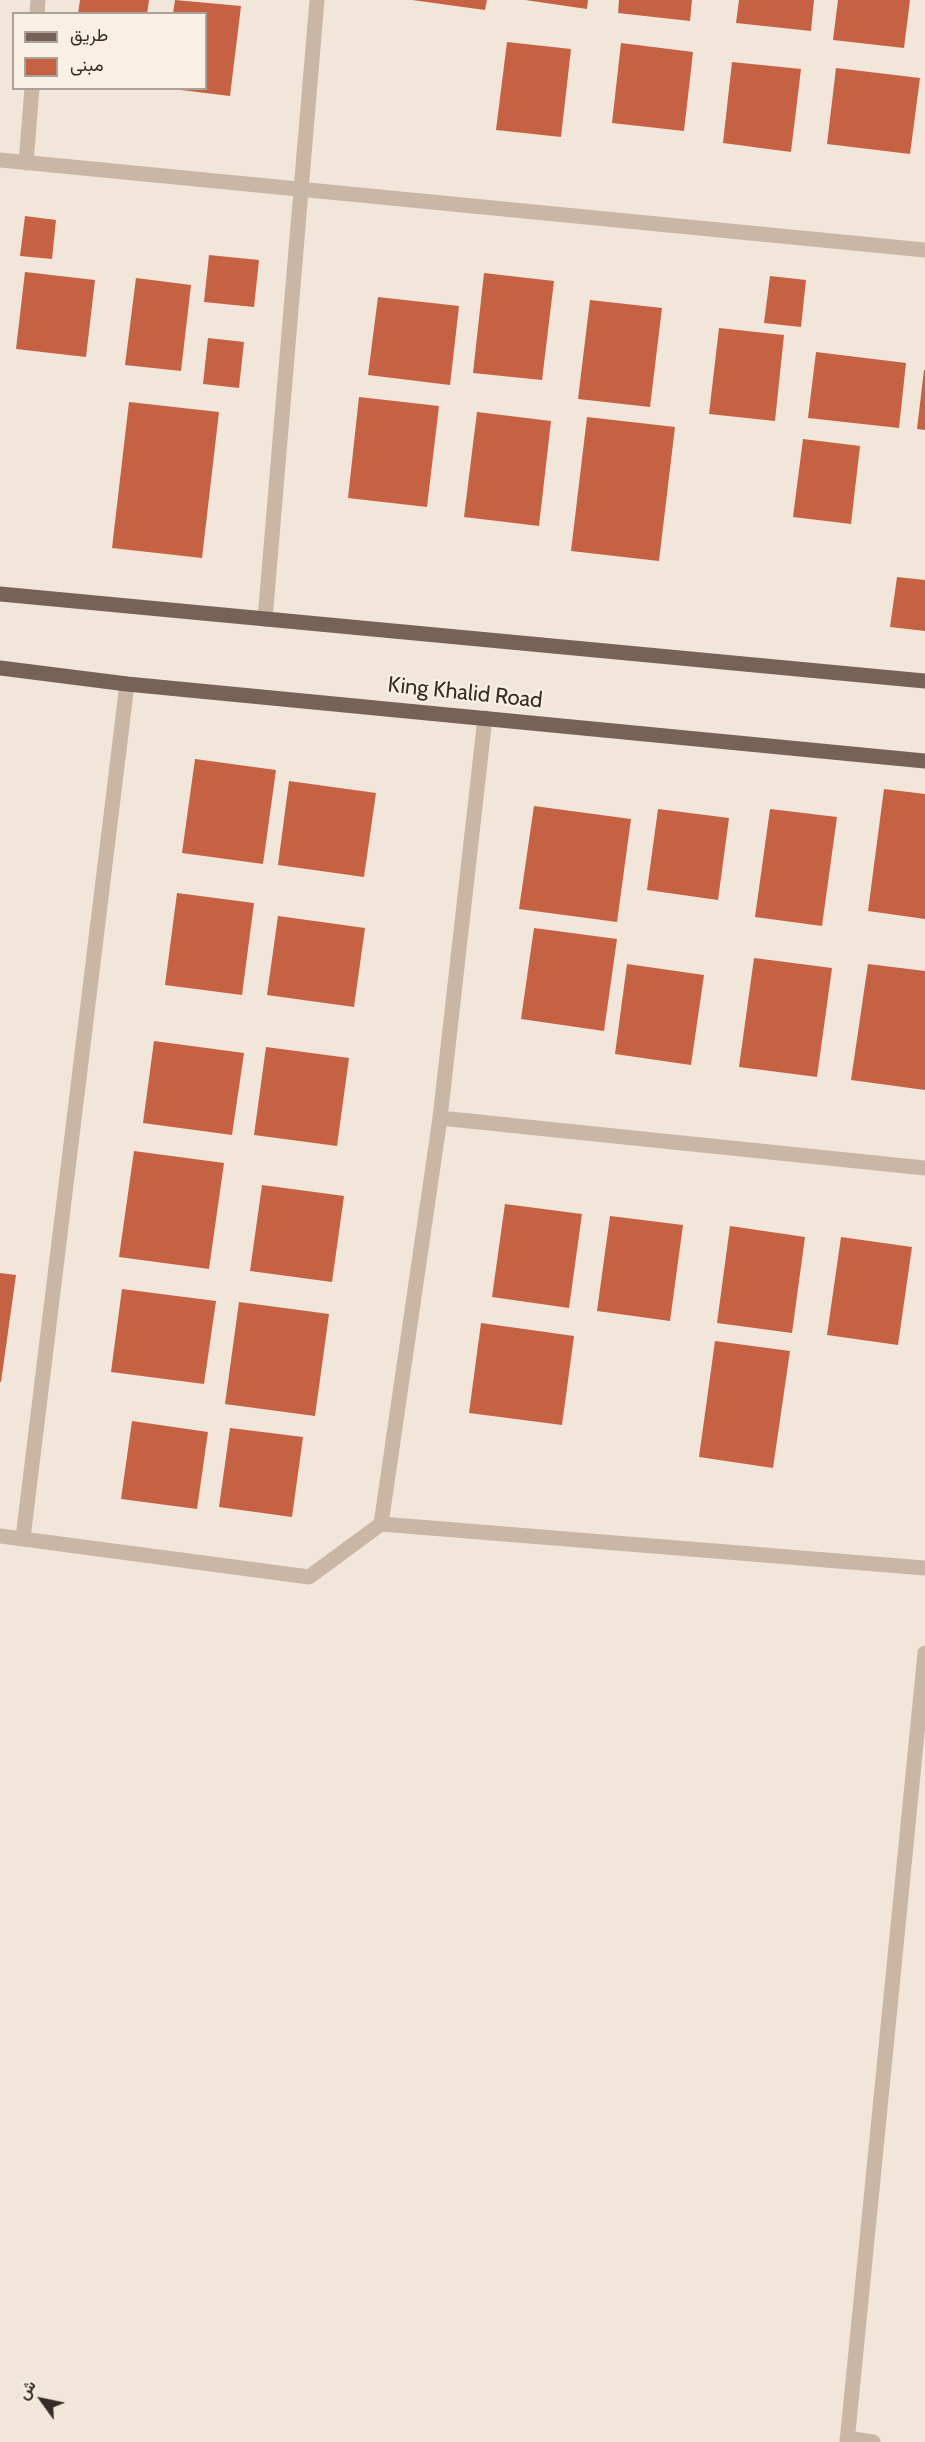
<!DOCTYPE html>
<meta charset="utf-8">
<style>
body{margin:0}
#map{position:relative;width:925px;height:2442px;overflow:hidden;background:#f1e6d9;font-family:Cabin,Vazirmatn,sans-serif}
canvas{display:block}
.legend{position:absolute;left:12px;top:12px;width:195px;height:78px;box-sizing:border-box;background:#f9f0e5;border:2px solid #aba199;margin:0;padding:8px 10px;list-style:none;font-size:18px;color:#352b27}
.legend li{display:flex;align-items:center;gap:12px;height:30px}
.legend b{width:30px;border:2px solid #aba199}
.north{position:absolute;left:12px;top:2370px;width:60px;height:60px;-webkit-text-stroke:4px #f9f0e5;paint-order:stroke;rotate:303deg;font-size:16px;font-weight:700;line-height:24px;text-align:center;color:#352b27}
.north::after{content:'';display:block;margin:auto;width:21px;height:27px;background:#352b27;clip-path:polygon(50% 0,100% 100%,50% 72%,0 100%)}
</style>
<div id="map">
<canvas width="925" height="2442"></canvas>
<ul class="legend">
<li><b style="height:8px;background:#776258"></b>طريق</li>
<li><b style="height:16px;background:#c56243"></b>مبنى</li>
</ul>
<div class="north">ش</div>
</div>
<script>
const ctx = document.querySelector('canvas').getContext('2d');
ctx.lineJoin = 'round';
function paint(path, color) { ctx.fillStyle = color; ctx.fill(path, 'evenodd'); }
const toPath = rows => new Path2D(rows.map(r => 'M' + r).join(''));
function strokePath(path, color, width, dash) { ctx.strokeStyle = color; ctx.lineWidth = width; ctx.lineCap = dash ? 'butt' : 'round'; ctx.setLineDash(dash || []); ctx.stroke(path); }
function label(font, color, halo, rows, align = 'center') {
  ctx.font = font + ' Cabin,sans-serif'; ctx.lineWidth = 4.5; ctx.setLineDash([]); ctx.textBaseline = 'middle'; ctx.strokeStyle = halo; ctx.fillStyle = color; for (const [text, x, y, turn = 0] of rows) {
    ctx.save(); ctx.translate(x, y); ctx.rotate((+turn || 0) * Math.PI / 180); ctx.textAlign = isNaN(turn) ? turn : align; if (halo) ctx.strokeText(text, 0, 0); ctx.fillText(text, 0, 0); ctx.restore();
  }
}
paint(toPath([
 [80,0,149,0,147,14,78,14],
 [175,0,241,6,230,96,181,90,206,88,206,14,173,14],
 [412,0,487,0,485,10],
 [525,0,588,0,587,9],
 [619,0,692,0,690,21,618,13],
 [739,0,814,0,811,31,736,23],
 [838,0,910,0,904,48,833,40],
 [507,42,571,49,561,137,496,130],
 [621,43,693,52,684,131,612,123],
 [732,62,801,69,791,152,723,143],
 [836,68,920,78,910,154,827,144],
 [25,216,56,220,52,259,20,256],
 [209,255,259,260,254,307,204,302],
 [25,272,95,280,86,357,16,349],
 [484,273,554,281,542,380,473,373],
 [770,276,806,280,801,327,764,323],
 [136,278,191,285,181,371,125,365],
 [378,297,459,306,450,385,368,375],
 [590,300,662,308,650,407,578,399],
 [719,328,784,335,775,421,709,414],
 [208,338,244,342,239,388,203,384],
 [816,352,906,363,899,428,808,418],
 [924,370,925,370,925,430,917,429],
 [359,397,439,406,427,507,348,498],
 [129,402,219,412,202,558,112,548],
 [477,412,551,421,539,526,464,517],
 [587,417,675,427,659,561,571,551],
 [803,439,860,446,851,524,793,517],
 [897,577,925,580,925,631,890,627],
 [195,759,276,770,263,864,182,853],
 [289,781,376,793,364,877,278,865],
 [884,789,925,794,925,919,868,911],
 [534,806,631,819,617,922,519,909],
 [658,809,729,818,718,900,647,890],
 [770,809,837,817,822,926,755,917],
 [177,893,254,903,242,995,165,985],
 [278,916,365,928,354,1007,267,995],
 [534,928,617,939,604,1031,521,1019],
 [754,958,832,968,817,1077,739,1067],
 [627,964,704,975,691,1065,615,1054],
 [868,964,925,971,925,1090,851,1080],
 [154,1041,244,1053,232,1135,143,1123],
 [266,1047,349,1058,337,1146,254,1135],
 [134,1151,224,1163,209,1269,119,1257],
 [262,1185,344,1196,332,1282,250,1271],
 [505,1204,582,1214,569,1308,492,1297],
 [610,1216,683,1225,670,1321,597,1311],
 [730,1226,805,1237,792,1333,717,1323],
 [841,1237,912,1247,898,1345,827,1335],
 [0,1273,16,1275,1,1382,0,1382],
 [122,1289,216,1301,204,1384,111,1372],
 [239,1302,329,1314,315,1416,225,1404],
 [481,1323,574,1336,562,1425,469,1413],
 [715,1341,790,1351,773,1468,699,1457],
 [132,1421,208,1432,197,1509,121,1499],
 [230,1428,303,1437,292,1517,219,1507]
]), '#c56243');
strokePath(toPath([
 [37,14,38,0],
 [0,160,925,250],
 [26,163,32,88],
 [265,619,317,0],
 [440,1118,925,1168],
 [381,1524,440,1118,485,718],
 [0,1536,309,1577,381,1524,925,1568],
 [23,1538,127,684],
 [847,2438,873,2442],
 [847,2442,925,1653]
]), '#c9b6a5', 15);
strokePath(toPath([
 [0,594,925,681],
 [0,668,127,684,925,761]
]), '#776258', 15);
label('22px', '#352b27', '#f9f0e5', [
 ["King Khalid Road",465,693,6]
]);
</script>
